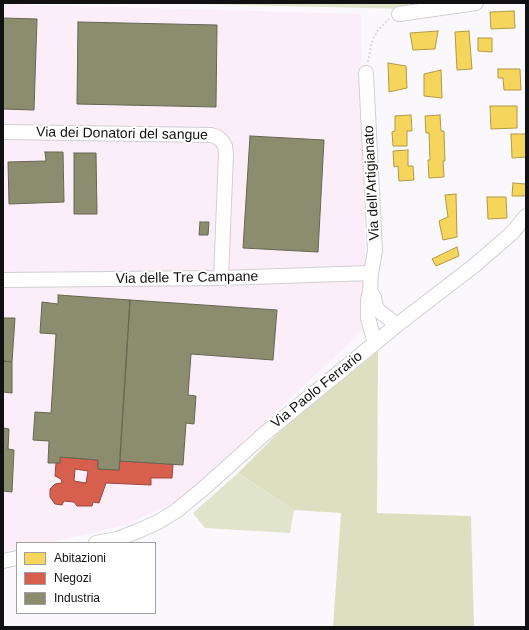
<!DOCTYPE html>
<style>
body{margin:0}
#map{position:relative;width:529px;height:630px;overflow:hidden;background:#faf8fc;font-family:Arial,sans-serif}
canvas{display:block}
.frame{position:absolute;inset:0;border:4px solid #111013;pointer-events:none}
.legend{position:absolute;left:16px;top:542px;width:140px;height:72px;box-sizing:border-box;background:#fff;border:1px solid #a09fa1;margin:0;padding:5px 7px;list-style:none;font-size:12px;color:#111013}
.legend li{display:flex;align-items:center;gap:8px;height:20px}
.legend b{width:20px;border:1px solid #a09fa1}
</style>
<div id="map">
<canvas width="529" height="630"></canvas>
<div class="frame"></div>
<ul class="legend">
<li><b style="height:11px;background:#f6d55c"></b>Abitazioni</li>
<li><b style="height:11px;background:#d6604d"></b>Negozi</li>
<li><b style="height:11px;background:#8c8c6e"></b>Industria</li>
</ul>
</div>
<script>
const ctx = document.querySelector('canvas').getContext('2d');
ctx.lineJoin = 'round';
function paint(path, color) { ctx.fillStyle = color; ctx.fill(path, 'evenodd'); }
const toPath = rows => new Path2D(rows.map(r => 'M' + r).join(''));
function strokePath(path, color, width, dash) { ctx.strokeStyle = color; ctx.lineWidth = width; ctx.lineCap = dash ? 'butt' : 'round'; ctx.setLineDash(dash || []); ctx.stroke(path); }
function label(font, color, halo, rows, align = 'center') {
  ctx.font = font + ' Arial,sans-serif'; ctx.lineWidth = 4; ctx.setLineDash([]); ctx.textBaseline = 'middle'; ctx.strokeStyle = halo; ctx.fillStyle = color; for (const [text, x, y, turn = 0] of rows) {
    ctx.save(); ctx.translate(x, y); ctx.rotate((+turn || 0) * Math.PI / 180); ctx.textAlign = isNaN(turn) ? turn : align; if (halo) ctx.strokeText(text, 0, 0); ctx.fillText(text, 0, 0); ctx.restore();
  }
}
paint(toPath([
 [3,4,361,14,366,318,365,329,180,500,125,525,47,543,17,543,17,549,3,552]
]), '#fbeef9');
paint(toPath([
 [157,3,408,3,408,9],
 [238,473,294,510,290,533,205,528,193,513]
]), '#e0e4ca');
paint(toPath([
 [378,351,377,513,471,516,474,627,333,627,341,513,294,510,238,473,281,430]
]), '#dce0c1');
const homes = toPath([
 [514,11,515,28,491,29,490,12,514,11],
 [438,31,435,49,413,50,410,33,438,31],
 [469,31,472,69,457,70,455,32,469,31],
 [478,38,492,38,492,52,478,51,478,38],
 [388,63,406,66,407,88,389,92,388,63],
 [498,69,520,69,521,90,504,90,503,78,498,78,498,69],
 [441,70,442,98,424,96,424,74,441,70],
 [490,106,517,106,517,128,491,129,490,106],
 [411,115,412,131,407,131,407,146,393,146,392,132,395,131,395,116,411,115],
 [440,115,441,131,444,131,445,161,443,161,444,177,429,178,428,160,430,160,429,133,426,133,425,116,440,115],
 [511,134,526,134,526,157,512,158,511,134],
 [408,150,408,166,413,166,414,180,399,181,398,166,394,167,393,151,408,150],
 [513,183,526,184,526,196,512,196,513,183],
 [456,194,457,237,443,240,439,221,448,217,445,195,456,194],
 [487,197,506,197,507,218,488,219,487,197],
 [457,247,459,256,436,266,432,259,457,247]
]);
paint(homes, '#f6d55c');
strokePath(homes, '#b19a46', 1);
const shops = toPath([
 [60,457,98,460,98,469,119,470,120,461,173,464,172,478,151,478,151,485,106,483,99,503,93,502,92,506,77,506,74,502,64,501,62,505,55,504,50,497,50,489,55,484,62,483,61,479,55,476,56,463,60,463,60,457],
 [75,469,88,471,86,483,74,481,75,469]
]);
paint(shops, '#d6604d');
strokePath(shops, '#9b483c', 1);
const industry = toPath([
 [3,18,37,19,34,110,3,109,3,18],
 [78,22,217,25,216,107,77,104,78,22],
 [250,136,324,140,318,252,243,248,250,136],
 [45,152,63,152,64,202,9,204,8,162,46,161,45,152],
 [74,153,96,153,97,214,74,214,74,153],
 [200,222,209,222,208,235,199,235,200,222],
 [58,295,130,300,119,470,98,469,98,460,60,457,60,463,48,463,49,441,33,440,35,412,51,413,56,334,40,333,42,302,58,304,58,295],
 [130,300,277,310,273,360,191,354,188,395,196,396,194,424,186,423,183,465,120,461,130,300],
 [3,318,15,318,12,362,3,361,3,318],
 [3,361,12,362,12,393,3,392,3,361],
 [3,428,9,429,8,449,14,450,12,492,3,491,3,428]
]);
paint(industry, '#8c8c6e');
strokePath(industry, '#676753', 1);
const minor = toPath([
 [399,14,476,3],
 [366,73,375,251,371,273,370,292,368,300,368,318,375,343],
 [3,132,211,135,217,137,222,141,225,146,226,154,221,278],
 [3,280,221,278,371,273],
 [371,293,374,297,376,307,379,311,397,325],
 [96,543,117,539,138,531,158,522,176,511,204,488,263,435,397,325,475,265,512,233,526,216],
 [3,561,17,558]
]);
strokePath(minor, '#d1cfd2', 16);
strokePath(toPath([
 [368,62,371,46,374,37,378,30,389,19]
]), '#dad9da', 2, [2, 2]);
strokePath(minor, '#fefeff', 14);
label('14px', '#111013', '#fff', [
 ["Via dei Donatori del sangue",122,134,1],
 ["Via dell'Artigianato",372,183,-93],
 ["Via delle Tre Campane",187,278,-1],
 ["Via Paolo Ferrario",317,390,-39]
]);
</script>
